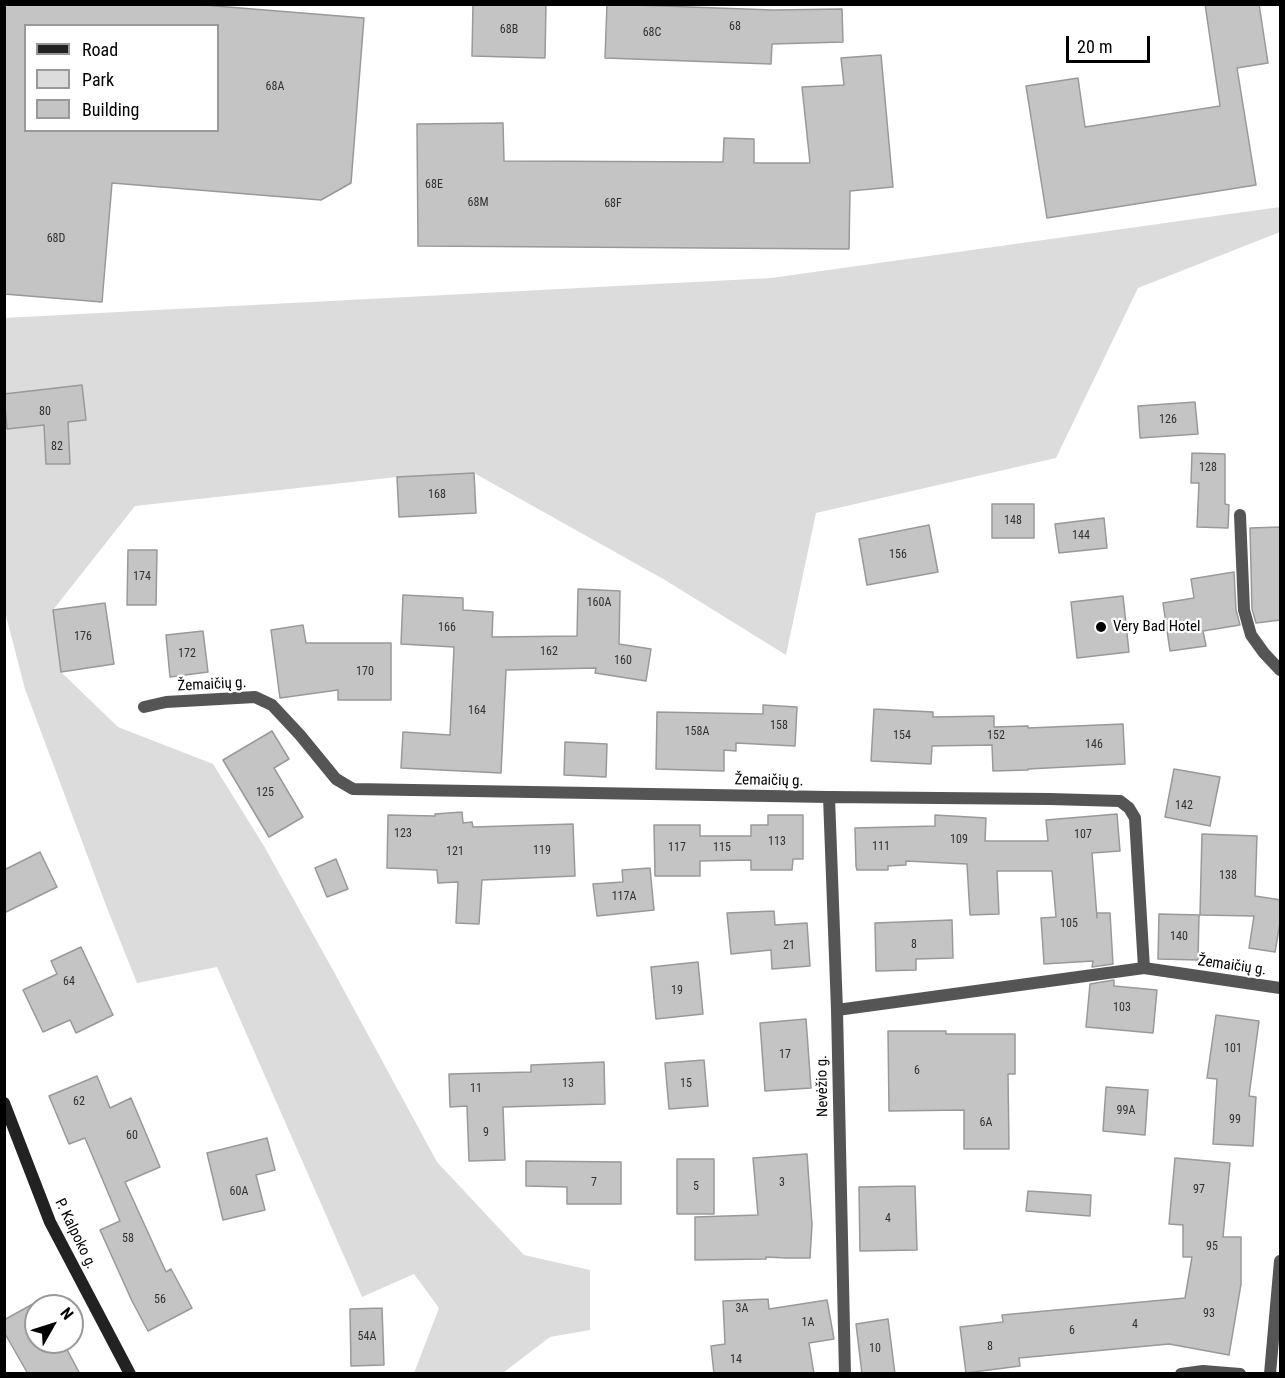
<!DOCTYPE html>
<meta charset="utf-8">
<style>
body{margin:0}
#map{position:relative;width:1285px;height:1378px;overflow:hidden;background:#fff;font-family:"Roboto Condensed",sans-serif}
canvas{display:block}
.frame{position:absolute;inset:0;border:6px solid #000;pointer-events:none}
.legend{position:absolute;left:24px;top:24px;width:195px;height:108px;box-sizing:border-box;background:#fff;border:2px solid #999;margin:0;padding:8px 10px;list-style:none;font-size:18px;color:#000}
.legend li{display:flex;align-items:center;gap:12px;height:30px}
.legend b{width:30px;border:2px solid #999}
.north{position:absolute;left:24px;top:1294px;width:60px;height:60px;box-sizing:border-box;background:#fff;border:2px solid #999;border-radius:50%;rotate:51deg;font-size:16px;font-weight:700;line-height:24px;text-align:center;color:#000}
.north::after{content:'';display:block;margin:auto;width:21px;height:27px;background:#000;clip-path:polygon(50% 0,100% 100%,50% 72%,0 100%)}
.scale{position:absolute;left:1066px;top:36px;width:84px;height:27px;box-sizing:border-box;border:3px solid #000;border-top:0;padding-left:8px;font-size:18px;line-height:21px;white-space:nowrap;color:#000;-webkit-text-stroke:4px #fff;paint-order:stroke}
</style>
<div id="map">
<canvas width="1285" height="1378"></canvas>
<div class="frame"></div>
<ul class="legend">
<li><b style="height:8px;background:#222"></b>Road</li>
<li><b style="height:16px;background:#dcdcdc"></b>Park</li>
<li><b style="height:16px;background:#c4c4c4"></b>Building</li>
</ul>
<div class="north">N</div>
<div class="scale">20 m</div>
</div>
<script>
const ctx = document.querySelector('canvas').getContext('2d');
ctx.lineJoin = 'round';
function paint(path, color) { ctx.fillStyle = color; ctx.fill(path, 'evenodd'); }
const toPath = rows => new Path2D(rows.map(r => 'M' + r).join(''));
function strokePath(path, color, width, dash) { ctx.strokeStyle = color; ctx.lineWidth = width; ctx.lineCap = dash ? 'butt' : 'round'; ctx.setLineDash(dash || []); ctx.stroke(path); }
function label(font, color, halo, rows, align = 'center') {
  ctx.font = font + ' "Roboto Condensed",sans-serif'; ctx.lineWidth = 4.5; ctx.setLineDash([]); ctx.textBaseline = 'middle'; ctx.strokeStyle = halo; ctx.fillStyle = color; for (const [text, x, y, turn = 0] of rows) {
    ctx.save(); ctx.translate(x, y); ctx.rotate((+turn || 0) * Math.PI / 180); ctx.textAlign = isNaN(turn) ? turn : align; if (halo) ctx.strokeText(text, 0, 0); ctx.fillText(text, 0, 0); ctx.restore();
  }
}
paint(toPath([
 [1280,207,1280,232,1138,288,1056,458,816,513,786,655,665,580,474,473,397,477,135,506,53,610,61,672,118,727,213,764,264,846,334,972,437,1162,524,1255,590,1270,590,1330,550,1337,504,1372,504,1373,414,1373,439,1308,414,1274,362,1297,217,967,137,983,107,908,25,689,5,612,4,318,771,278]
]), '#dcdcdc');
const building = toPath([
 [4,4,191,4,364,18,351,183,321,200,112,183,102,302,4,294,4,4],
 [26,26,218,26,218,130,26,130,26,26],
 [473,4,546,4,545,58,472,56,473,4],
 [607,4,773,10,842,9,843,42,772,44,771,64,605,58,607,4],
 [1205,4,1259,4,1268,63,1237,68,1256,185,1047,218,1026,86,1078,78,1085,127,1220,106,1205,4],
 [881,55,893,187,850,191,849,249,418,246,417,124,503,123,504,161,723,162,724,138,754,139,754,163,810,163,802,87,844,85,841,58,881,55],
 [82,385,86,420,68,422,70,464,46,464,44,425,7,429,4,394,82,385],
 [1195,402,1198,434,1140,438,1138,406,1195,402],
 [1192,453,1225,454,1225,504,1229,505,1228,528,1197,527,1199,483,1191,483,1192,453],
 [474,473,476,513,399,517,397,477,474,473],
 [992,504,1034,504,1034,538,992,538,992,504],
 [1104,518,1107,548,1059,553,1055,524,1104,518],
 [929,525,938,572,867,585,859,539,929,525],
 [1281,527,1281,620,1256,623,1252,609,1250,528,1281,527],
 [128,550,157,550,156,605,127,605,128,550],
 [1234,572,1236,610,1240,625,1203,631,1206,646,1170,651,1163,603,1194,598,1191,579,1234,572],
 [578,589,620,591,619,644,651,649,646,681,595,673,596,668,506,670,501,773,401,768,403,732,450,735,454,647,401,644,403,595,463,598,463,610,493,612,492,637,577,636,578,589],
 [1123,596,1129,652,1077,658,1071,602,1123,596],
 [105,603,114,664,61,672,53,610,105,603],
 [303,625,306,643,391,643,391,700,338,700,338,690,280,698,271,630,303,625],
 [203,631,208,672,170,677,166,635,203,631],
 [763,705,797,707,795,746,736,743,736,751,724,750,724,771,656,769,657,712,763,714,763,705],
 [874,709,933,712,933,717,994,716,994,727,1028,726,1028,728,1123,724,1125,764,1028,769,1028,770,993,771,992,745,932,746,931,764,871,761,874,709],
 [272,731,289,759,274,768,303,817,269,837,223,760,272,731],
 [565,742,607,744,606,777,564,775,565,742],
 [1174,769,1220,777,1210,826,1165,817,1174,769],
 [462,812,463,823,472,822,473,827,573,824,575,876,482,880,479,924,456,923,458,882,438,883,437,870,387,868,388,815,435,816,435,814,462,812],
 [1117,814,1120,851,1092,853,1097,918,1097,913,1110,913,1113,964,1092,967,1093,961,1044,964,1041,918,1056,917,1052,871,997,871,999,914,970,915,967,864,906,861,906,865,888,866,888,870,857,870,856,866,855,828,935,826,935,815,986,818,985,841,1048,841,1046,820,1117,814],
 [768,815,803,815,803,859,793,859,792,870,751,870,751,860,700,861,700,876,655,876,654,825,700,825,700,836,751,836,751,825,768,825,768,815],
 [1202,834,1257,836,1255,896,1281,900,1281,917,1275,952,1249,948,1254,916,1200,915,1202,834],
 [40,852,57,887,4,913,4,870,40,852],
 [336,859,348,889,327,897,315,868,336,859],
 [650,868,654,910,597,916,593,884,623,882,622,870,650,868],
 [774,911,775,925,807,923,810,966,772,969,771,950,731,954,727,913,774,911],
 [1159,914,1199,915,1198,960,1158,959,1159,914],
 [952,920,953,958,916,959,916,970,876,971,875,923,952,920],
 [81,947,113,1015,76,1033,70,1020,43,1032,23,990,57,974,51,961,81,947],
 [698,962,703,1014,656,1019,651,967,698,962],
 [1114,980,1114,986,1157,990,1153,1033,1086,1027,1090,984,1114,980],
 [1216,1015,1259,1021,1249,1096,1256,1097,1253,1146,1213,1144,1217,1079,1207,1078,1216,1015],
 [806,1019,811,1088,765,1091,760,1023,806,1019],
 [888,1031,946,1031,946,1034,1015,1034,1015,1074,1008,1074,1009,1149,964,1149,964,1110,889,1111,888,1031],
 [704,1060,708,1106,669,1109,665,1063,704,1060],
 [604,1062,605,1104,503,1107,505,1160,469,1161,467,1106,450,1107,449,1074,531,1072,531,1065,604,1062],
 [97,1076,110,1108,131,1098,160,1167,125,1182,166,1272,171,1269,192,1308,148,1331,132,1301,100,1230,120,1221,85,1138,69,1144,49,1096,97,1076],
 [1106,1087,1148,1090,1145,1135,1103,1131,1106,1087],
 [267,1138,275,1170,256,1175,265,1210,223,1220,207,1153,267,1138],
 [807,1154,812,1225,810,1258,786,1258,766,1257,766,1259,695,1260,695,1217,758,1215,753,1158,807,1154],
 [1175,1158,1230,1163,1223,1237,1241,1237,1241,1284,1229,1355,1169,1344,1019,1358,1020,1366,966,1373,960,1327,1003,1322,1002,1315,1185,1298,1192,1257,1183,1257,1183,1225,1169,1224,1175,1158],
 [677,1159,714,1159,714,1214,677,1214,677,1159],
 [526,1161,621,1162,621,1204,567,1204,567,1187,526,1186,526,1161],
 [915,1186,917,1250,860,1251,859,1187,915,1186],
 [1028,1191,1091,1195,1090,1216,1026,1211,1028,1191],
 [768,1299,769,1309,827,1300,834,1339,809,1343,814,1374,714,1374,711,1346,725,1344,723,1301,768,1299],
 [40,1300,43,1306,36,1306,36,1342,63,1342,80,1374,28,1374,4,1332,4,1320,40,1300],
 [382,1308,384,1365,351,1366,350,1309,382,1308],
 [888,1319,895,1374,862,1374,856,1324,888,1319]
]);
paint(building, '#c4c4c4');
strokePath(building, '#999', 1.5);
strokePath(toPath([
 [837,1010,1144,968]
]), '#555', 12);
strokePath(toPath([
 [1240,515,1244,610,1251,635,1264,653,1280,670],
 [144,707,166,702,255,697,272,705,300,735,336,779,353,789,829,797,1050,799,1120,801,1129,808,1135,818,1144,968,1280,988],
 [829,797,837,1010,845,1374],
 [1181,1374,1203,1371,1240,1374],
 [1270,1374,1280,1261]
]), '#555', 12);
strokePath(toPath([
 [4,1103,50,1222,130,1374]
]), '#222', 12);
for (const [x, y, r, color] of [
 [1101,627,6,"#000"]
]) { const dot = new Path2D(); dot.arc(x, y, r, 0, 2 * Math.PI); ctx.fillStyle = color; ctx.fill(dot); strokePath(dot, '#fff', 2); }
label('12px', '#313131', null, [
 ["68",735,27],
 ["68B",509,30],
 ["68C",652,33],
 ["68A",275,87],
 ["68E",434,185],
 ["68M",478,203],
 ["68F",613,204],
 ["68D",56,239],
 ["80",45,412],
 ["126",1168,420],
 ["82",57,447],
 ["128",1208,468],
 ["168",437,495],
 ["148",1013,521],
 ["144",1081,536],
 ["156",898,555],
 ["174",142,577],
 ["160A",599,603],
 ["166",447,628],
 ["176",83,637],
 ["162",549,652],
 ["172",187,654],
 ["160",623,661],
 ["170",365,672],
 ["164",477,711],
 ["158",779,726],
 ["158A",697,732],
 ["154",902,736],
 ["152",996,736],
 ["146",1094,745],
 ["125",265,793],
 ["142",1184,806],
 ["123",403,834],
 ["107",1083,835],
 ["109",959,840],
 ["113",777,842],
 ["111",881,847],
 ["117",677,848],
 ["115",722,848],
 ["119",542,851],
 ["121",455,852],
 ["138",1228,876],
 ["117A",624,897],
 ["105",1069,924],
 ["140",1179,937],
 ["8",914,945],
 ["21",789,946],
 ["64",69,982],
 ["19",677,991],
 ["103",1122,1008],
 ["101",1233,1049],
 ["17",785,1055],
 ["6",917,1071],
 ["13",568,1084],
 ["15",686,1084],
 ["11",476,1089],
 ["62",79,1102],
 ["99A",1126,1111],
 ["99",1235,1120],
 ["6A",986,1123],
 ["9",486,1133],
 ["60",132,1136],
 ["7",594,1183],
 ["3",782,1183],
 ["5",696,1187],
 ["97",1199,1190],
 ["60A",239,1192],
 ["4",888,1219],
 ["58",128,1239],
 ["95",1212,1247],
 ["56",160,1300],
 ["3A",742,1309],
 ["93",1209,1314],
 ["1A",808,1323],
 ["4",1135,1325],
 ["6",1072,1331],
 ["54A",367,1337],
 ["8",990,1347],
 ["10",875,1349],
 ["14",736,1360]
]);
label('15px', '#000', '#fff', [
 ["Very Bad Hotel",1113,627]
], 'left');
label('15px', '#000', '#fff', [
 ["Žemaičių g.",212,685,-3],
 ["Žemaičių g.",769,781,1],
 ["Žemaičių g.",1232,966,8],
 ["Nevėžio g.",823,1086,-91],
 ["P. Kalpoko g.",75,1234,64]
]);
</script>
